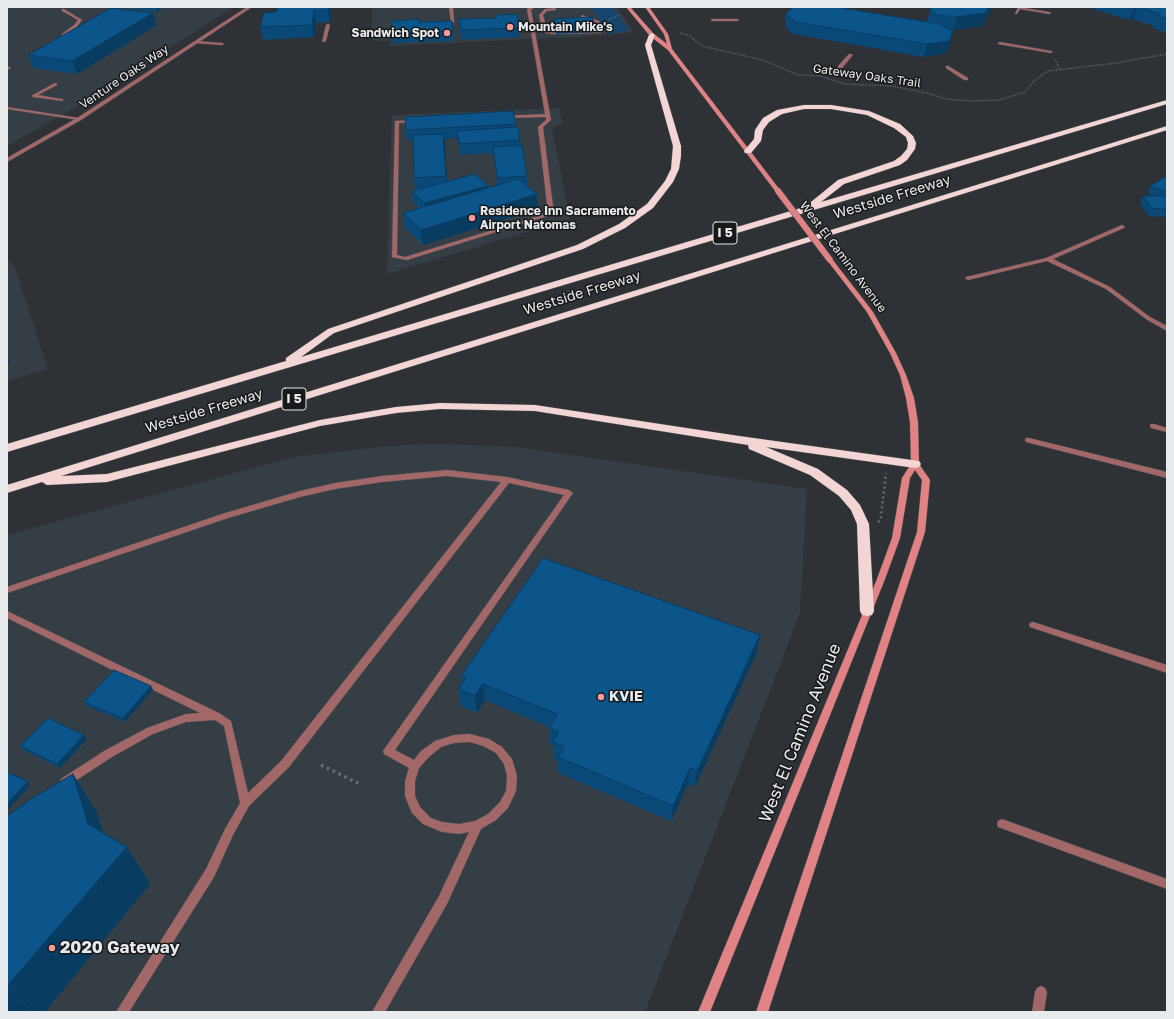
<!DOCTYPE html>
<style>
body{margin:0}
#map{position:relative;width:1174px;height:1019px;overflow:hidden;background:#2e3236;font-family:"Golos Text",sans-serif}
canvas{display:block}
.frame{position:absolute;inset:0;border:8px solid #e8ebed;pointer-events:none}
</style>
<div id="map">
<canvas width="1174" height="1019"></canvas>
<div class="frame"></div>
</div>
<script>
const ctx = document.querySelector('canvas').getContext('2d');
ctx.lineJoin = 'round';
function paint(path, color) { ctx.fillStyle = color; ctx.fill(path, 'evenodd'); }
const toPath = rows => new Path2D(rows.map(r => 'M' + r).join(''));
function strokePath(path, color, width, dash) { ctx.strokeStyle = color; ctx.lineWidth = width; ctx.lineCap = dash ? 'butt' : 'round'; ctx.setLineDash(dash || []); ctx.stroke(path); }
function label(font, color, halo, rows, align = 'center') {
  ctx.font = font + ' "Golos Text",sans-serif'; ctx.lineWidth = 3; ctx.setLineDash([]); ctx.textBaseline = 'middle'; ctx.strokeStyle = halo; ctx.fillStyle = color; for (const [text, x, y, turn = 0] of rows) {
    ctx.save(); ctx.translate(x, y); ctx.rotate((+turn || 0) * Math.PI / 180); ctx.textAlign = isNaN(turn) ? turn : align; if (halo) ctx.strokeText(text, 0, 0); ctx.fillText(text, 0, 0); ctx.restore();
  }
}
paint(toPath([
 [7,7,234,7,73,109,7,146],
 [372,7,616,7,634,32,608,35,390,46,390,41,372,41],
 [559,108,563,123,552,128,570,219,387,274,392,115],
 [7,260,14,265,48,369,7,381],
 [435,444,516,447,807,489,800,613,645,1012,7,1012,7,535,294,457,387,446]
]), '#363e45');
paint(toPath([
 [589,7,613,7,629,31,608,34,592,8]
]), '#15456c');
const lane = toPath([
 [449,7,453,7,454,23,451,22,449,7],
 [530,7,535,7,531,10,551,120,543,127,554,214,407,260,392,257,395,121,416,120,418,121,416,122,399,123,397,255,405,257,548,213,538,127,546,120,546,117,504,118,502,117,504,116,545,114,527,9,530,7],
 [1018,7,1049,12,1051,13,1049,14,1020,9,1017,14,1015,14,1018,7],
 [555,8,556,10,547,11,543,15,547,31,598,31,599,27,596,23,581,17,582,15,599,21,603,27,602,32,600,33,552,34,545,33,542,29,539,15,545,9,555,8],
 [62,9,64,9,82,20,77,27,64,36,62,35,62,34,74,25,78,20,62,11,62,9],
 [712,19,737,19,739,20,737,21,711,21,712,19],
 [328,24,330,25,326,41,322,42,326,25,328,24],
 [196,41,222,43,224,44,222,45,194,43,194,42,196,41],
 [1000,42,1051,51,1053,52,1051,53,998,44,998,43,1000,42],
 [849,54,853,55,842,68,838,68,838,66,849,54],
 [948,66,968,78,968,80,964,80,946,68,946,66,948,66],
 [7,67,9,67,11,68,7,70,7,67],
 [55,83,57,84,57,85,38,95,61,99,63,99,63,101,33,97,31,96,55,83],
 [7,107,79,118,81,119,79,120,7,109,7,107],
 [1122,225,1125,227,1124,228,1053,259,1110,287,1150,317,1167,326,1167,331,1146,319,1106,289,1047,261,968,280,965,278,966,277,1046,258,1122,225],
 [1151,424,1154,424,1167,428,1167,432,1151,428,1150,426,1151,424],
 [1026,438,1029,438,1167,472,1167,478,1026,442,1025,440,1026,438],
 [447,470,507,477,569,490,573,493,395,750,414,760,421,751,435,741,454,735,470,734,489,739,502,747,512,759,517,776,516,791,508,808,496,820,481,829,447,904,385,1012,372,1012,439,896,469,832,459,834,442,832,423,824,412,813,405,796,405,781,409,768,384,754,383,751,564,495,509,483,289,767,249,806,233,835,214,877,129,1012,116,1012,206,869,225,829,240,803,224,726,215,720,186,722,153,734,112,757,69,785,65,786,61,785,60,782,61,779,104,751,147,728,186,714,200,713,7,618,7,611,219,713,231,721,248,793,281,761,501,482,447,476,382,482,335,489,300,497,228,518,7,593,7,587,222,514,300,491,335,483,382,476,447,470],
 [470,742,483,746,496,753,504,764,507,776,506,791,500,802,488,814,475,821,459,824,442,822,431,818,420,807,415,796,415,781,419,768,429,757,441,747,454,743,470,742],
 [1033,622,1167,665,1167,673,1030,627,1029,625,1030,623,1033,622],
 [1002,819,1167,879,1167,889,998,827,997,824,998,821,1002,819],
 [1041,986,1045,988,1047,992,1044,1012,1032,1012,1035,992,1037,988,1041,986]
]);
const street = toPath([
 [247,7,252,7,81,120,7,162,7,158,77,118,247,7]
]);
const secondary = toPath([
 [626,7,630,7,654,34,667,44,664,34,645,7,649,7,668,34,672,49,780,190,780,192,776,192,668,50,650,36,626,7],
 [830,258,832,259,873,312,896,353,906,375,914,398,918,422,919,464,930,480,925,532,768,1012,756,1012,917,532,922,480,915,470,910,478,900,538,885,579,710,1012,698,1012,877,579,892,538,902,478,911,464,910,422,906,398,900,375,890,353,867,312,827,260,830,258]
]);
const highway = toPath([
 [652,33,655,35,651,45,681,146,681,156,679,169,673,182,653,208,625,228,583,249,334,333,301,357,811,205,811,202,838,180,894,161,901,156,907,149,908,143,906,137,894,128,867,115,831,109,804,109,782,114,769,122,763,130,761,141,751,153,745,153,744,151,754,139,755,130,763,118,777,110,804,105,831,105,869,111,900,124,913,136,916,143,915,149,907,160,900,165,844,184,821,202,1167,100,1167,104,7,452,7,444,286,361,286,358,328,329,577,245,619,224,647,204,665,181,671,169,673,146,645,45,649,35,652,33],
 [1167,126,1167,130,61,476,107,474,320,420,396,407,440,403,535,405,739,436,919,461,921,464,919,467,915,468,766,447,818,469,847,490,860,505,869,524,874,611,872,615,867,616,862,615,860,611,857,524,851,510,839,496,810,475,749,449,748,445,535,411,440,409,396,413,320,426,107,482,47,485,42,482,7,493,7,485,1167,126]
]);
strokePath(lane, '#4c5053', 1);
strokePath(street, '#4c5053', 1);
strokePath(secondary, '#4c5053', 1);
strokePath(highway, '#4c5053', 1);
strokePath(toPath([
 [608,20,620,15],
 [680,33,690,36,702,46,763,60,798,75,820,76,845,84,892,86,931,94,945,99,971,101,999,100,1025,92,1034,81,1048,71,1116,63,1167,54],
 [1055,60,1060,69]
]), '#696d70', 1.5, [1, 1.5]);
strokePath(toPath([
 [878,522,880,521,881,516,886,473]
]), '#696d70', 2.5, [2, 3]);
strokePath(toPath([
 [321,765,362,785]
]), '#696d70', 3.5, [2.5, 4]);
paint(lane, '#a26767');
paint(street, '#a26767');
paint(secondary, '#e18384');
paint(highway, '#f3d5d4');
const secondaryBridge = toPath([
 [778,191,830,260]
]);
strokePath(secondaryBridge, '#4c5053', 7, []);
strokePath(secondaryBridge, '#e18384', 6);
paint(toPath([
 [120,7,164,7,157,12],
 [278,7,332,7,330,22,316,23,314,37,263,40,260,27,276,12],
 [932,7,991,7,989,14,982,26,953,30,948,29,953,31,950,44,946,53,924,57,793,34,785,27,786,14,841,8,927,22,930,10],
 [1087,7,1167,7,1167,33,1153,28,1154,26,1133,19,1129,20],
 [496,18,520,28,520,37,461,40,459,19],
 [554,19,595,25,595,32,556,34,554,26],
 [452,21,454,41,393,43,392,34,419,22],
 [157,25,77,74,33,68,28,55],
 [516,124,516,127,520,140,521,145,527,176,527,186,537,194,538,209,423,245,405,228,403,213,419,208,413,202,412,191,421,189,415,189,414,178,413,140,407,141,406,130],
 [458,138,460,155,494,153,497,185,488,188,447,182,444,139],
 [1167,178,1167,217,1149,216,1140,204,1143,196,1155,196,1148,193,1150,186],
 [760,635,757,652,695,787,688,784,671,821,558,773,558,760,554,758,553,745,549,744,549,727,485,700,477,713,461,706,458,689,462,684,461,676],
 [151,686,153,690,125,722,87,706,84,702],
 [84,735,87,739,60,768,23,750,20,746],
 [73,774,97,813,103,833,127,847,150,884,45,1012,7,1012,7,816]
]), '#0a4977');
paint(toPath([
 [155,7,164,7,157,12],
 [329,7,332,7,330,22,328,10],
 [989,7,991,7,989,14,982,26,953,30,956,17],
 [1137,7,1133,19,1129,20,1134,8],
 [314,11,316,23,314,37,312,25],
 [153,13,157,25,77,74,72,61],
 [953,31,950,44,946,53,924,57,927,44],
 [443,134,445,144,447,187,446,176],
 [488,186,489,197,425,214,424,203],
 [537,194,538,209,423,245,421,230],
 [7,355,10,363,7,364],
 [760,635,757,652,695,787,697,771],
 [483,684,485,700,477,713,475,696],
 [151,686,153,690,125,722,123,718],
 [84,735,87,739,60,768,57,764],
 [690,768,688,784,671,821,673,806],
 [73,774,97,813,112,862,88,824],
 [28,781,30,786,7,811,7,804],
 [127,847,150,884,45,1012,33,1012,8,985],
 [7,986,32,1012,7,1012]
]), '#083c61');
const building = toPath([
 [278,7,329,7,328,10,314,11,312,25,260,27,264,13,276,12,278,7],
 [793,7,836,7,940,24,953,31,949,41,927,44,795,22,786,14,793,7],
 [932,7,989,7,985,13,956,17,938,15,930,10,932,7],
 [1138,7,1167,7,1167,19,1157,16,1161,14,1138,7],
 [111,8,153,13,72,61,28,55,111,8],
 [517,14,520,28,461,30,459,19,496,18,496,15,517,14],
 [592,17,595,25,556,27,554,19,592,17],
 [419,19,419,22,452,21,453,31,392,34,392,21,419,19],
 [513,111,516,124,406,130,405,117,513,111],
 [518,127,520,140,459,144,457,131,518,127],
 [443,134,446,176,414,178,413,135,443,134],
 [522,145,527,176,497,178,493,147,522,145],
 [475,174,488,186,424,203,412,191,475,174],
 [1165,177,1167,178,1167,192,1150,186,1165,177],
 [518,179,537,194,421,230,403,213,518,179],
 [1143,196,1167,196,1167,209,1152,208,1143,196],
 [543,558,760,635,697,771,690,768,673,806,558,757,564,746,553,742,559,732,549,728,557,714,483,684,475,696,458,689,466,678,461,676,543,558],
 [114,670,151,686,123,718,84,702,114,670],
 [48,718,84,735,57,764,20,746,48,718],
 [7,772,28,781,7,804,7,772],
 [73,774,88,824,127,847,8,985,7,984,7,816,34,797,73,774]
]);
paint(building, '#0c558a');
strokePath(building, '#083c61', 1);
for (const [x, y, r, color] of [
 [510,27,4,"#f59b9b"],
 [447,33,4,"#f59b9b"],
 [472,218,4,"#f59b9b"],
 [601,697,4,"#f59b9b"],
 [52,948,4,"#f59b9b"]
]) { const dot = new Path2D(); dot.arc(x, y, r, 0, 2 * Math.PI); ctx.fillStyle = color; ctx.fill(dot); strokePath(dot, '#18191b', 1.5); }
label('bold 12px', '#e8ebed', '#18191b', [
 ["Mountain Mike's",518,27],
 ["Sandwich Spot",439,33,"right"],
 ["Residence Inn Sacramento",480,211],
 ["Airport Natomas",480,225]
], 'left');
label('12px', '#e8ebed', '#18191b', [
 ["Gateway Oaks Trail",867,76,8],
 ["Venture Oaks Way",124,77,-34],
 ["West El Camino Avenue",843,257,53]
]);
for (const [x, y, w] of [
 [725,233,24],
 [294,399,24]
]) { const box = new Path2D(); box.roundRect(x - w / 2, y - 11, w, 22, 3); ctx.fillStyle = '#18191b'; ctx.fill(box); strokePath(box, '#e8ebed', 1); }
label('bold 13px', '#e8ebed', null, [
 ["I 5",725,233],
 ["I 5",294,399]
]);
label('14px', '#e8ebed', '#18191b', [
 ["Westside Freeway",892,197,-17],
 ["Westside Freeway",582,293,-17],
 ["Westside Freeway",204,411,-17]
]);
label('bold 14px', '#e8ebed', '#18191b', [
 ["KVIE",609,697]
], 'left');
label('17px', '#e8ebed', '#18191b', [
 ["West El Camino Avenue",800,733,-68]
]);
label('bold 17px', '#e8ebed', '#18191b', [
 ["2020 Gateway",60,948]
], 'left');
</script>
